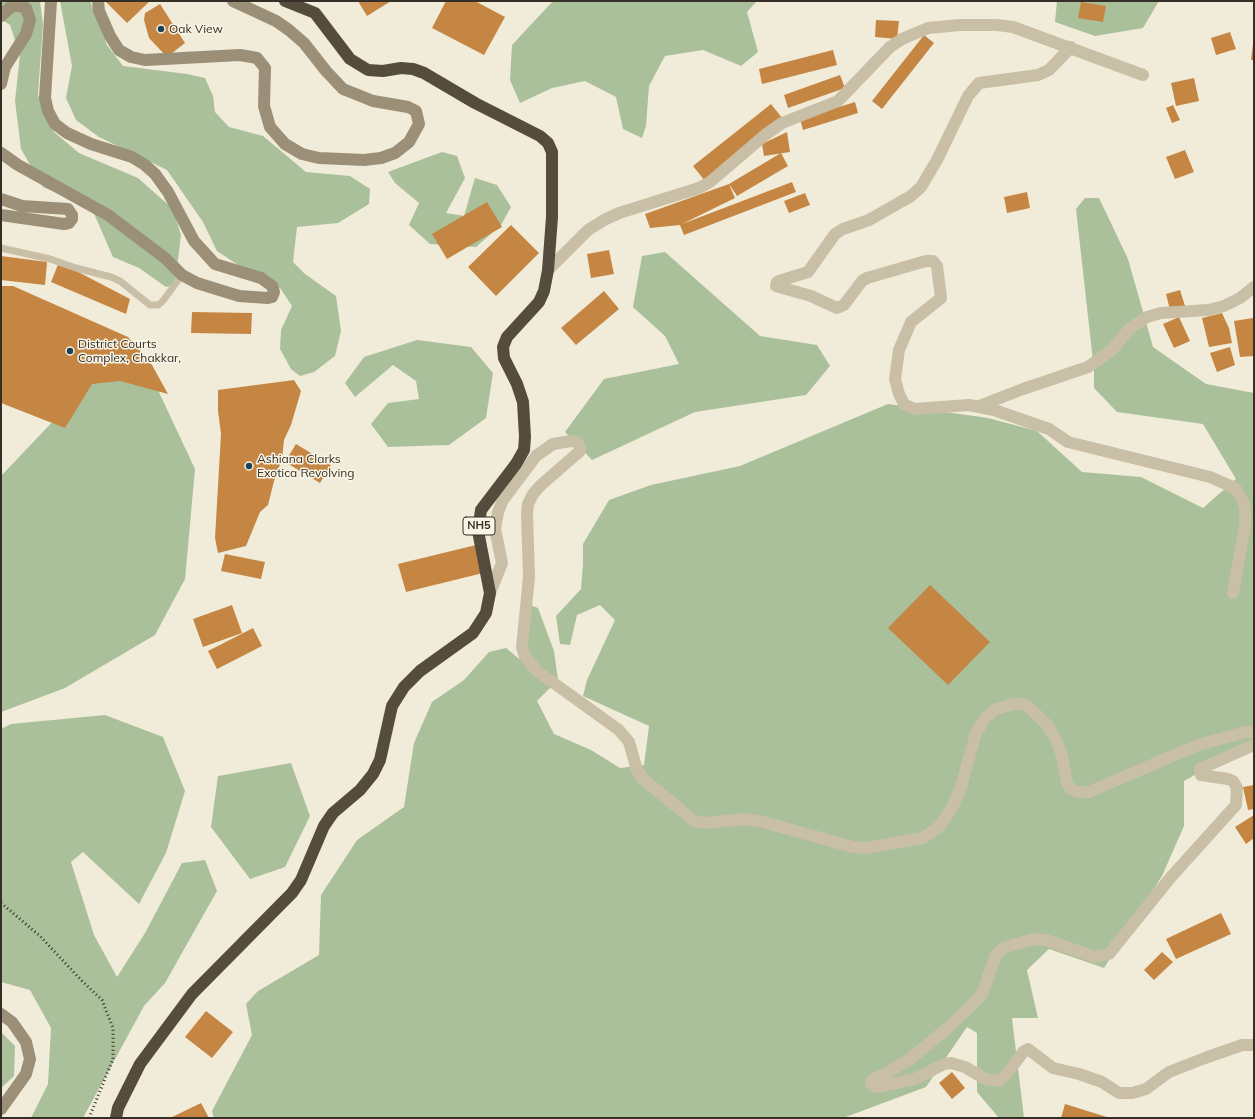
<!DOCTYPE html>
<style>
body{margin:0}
#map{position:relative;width:1255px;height:1119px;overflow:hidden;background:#f1ecd9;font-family:Mulish,sans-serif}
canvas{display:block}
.frame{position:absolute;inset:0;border:2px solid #352f27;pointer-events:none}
</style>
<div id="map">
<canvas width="1255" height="1119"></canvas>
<div class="frame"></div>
</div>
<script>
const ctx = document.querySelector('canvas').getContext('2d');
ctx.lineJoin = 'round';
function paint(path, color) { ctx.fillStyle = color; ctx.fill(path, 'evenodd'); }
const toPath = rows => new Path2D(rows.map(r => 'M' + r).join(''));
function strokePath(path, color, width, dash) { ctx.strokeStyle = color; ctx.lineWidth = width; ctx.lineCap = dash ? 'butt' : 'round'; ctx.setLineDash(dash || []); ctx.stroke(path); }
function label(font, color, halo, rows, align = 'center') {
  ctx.font = font + ' Mulish,sans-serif'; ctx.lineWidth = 3; ctx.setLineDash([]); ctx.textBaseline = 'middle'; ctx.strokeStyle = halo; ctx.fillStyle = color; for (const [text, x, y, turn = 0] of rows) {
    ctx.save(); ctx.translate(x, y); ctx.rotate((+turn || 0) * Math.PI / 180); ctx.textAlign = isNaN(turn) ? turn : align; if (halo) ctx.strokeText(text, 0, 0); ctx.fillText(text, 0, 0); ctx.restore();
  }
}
paint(toPath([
 [1,1,40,1,43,24,38,95,54,132,79,153,138,178,173,209,181,235,175,285,166,287,139,268,113,257,92,209,43,187,21,149,15,101,20,55,10,25,1,19],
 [60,1,90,1,107,45,123,66,187,74,205,78,213,96,215,112,229,127,263,136,306,172,350,176,370,189,369,204,338,223,297,227,293,262,305,274,336,296,341,331,335,356,314,372,300,376,291,369,280,349,281,330,292,306,280,288,247,271,217,251,203,222,167,170,99,137,76,120,66,98,72,66],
 [553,1,757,1,747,12,758,52,741,66,703,50,665,56,649,86,646,126,642,138,623,129,616,97,585,81,552,88,520,103,510,80,512,45],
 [1057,1,1159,1,1143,28,1095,36,1055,22],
 [442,152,457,156,465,178,446,213,464,216,475,178,497,185,511,207,501,225,476,247,430,244,409,225,419,203,395,183,388,172],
 [1085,198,1099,198,1128,259,1153,347,1206,384,1254,393,1254,742,1184,781,1184,826,1162,876,1104,968,1049,949,1027,970,1038,1018,1012,1018,1024,1118,999,1118,977,1092,977,1033,967,1027,926,1087,843,1118,214,1118,212,1111,252,1035,246,1004,258,991,319,955,321,895,357,840,404,807,414,743,432,702,464,680,489,652,506,648,529,667,523,635,530,605,538,608,554,651,558,680,537,701,554,734,591,750,620,768,644,765,649,726,583,696,587,680,615,620,600,605,577,615,570,645,560,644,556,616,581,589,583,564,583,544,609,500,651,485,740,466,888,404,988,418,1037,431,1082,472,1141,477,1203,508,1236,479,1203,424,1117,412,1094,388,1094,370,1076,209],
 [665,252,760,336,817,345,830,366,806,395,695,412,592,460,565,432,604,379,679,364,665,336,633,307,642,256],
 [417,340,471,347,493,373,486,418,449,445,388,447,371,424,388,403,419,399,416,381,393,365,355,397,345,383,364,357],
 [96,376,157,388,195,469,185,579,155,635,65,688,1,712,1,476],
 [105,715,163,737,185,791,166,853,139,904,83,852,71,862,94,935,117,977,145,933,182,863,205,860,217,891,165,983,144,1006,83,1118,31,1118,48,1084,51,1028,30,990,1,982,1,729,11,724],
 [291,763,310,816,285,867,250,879,211,827,218,776],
 [1,1032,15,1046,14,1076,1,1088]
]), '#a9c09a');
paint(toPath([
 [105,1,150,1,127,23],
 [358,1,391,1,367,16],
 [446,1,475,1,505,17,484,55,432,28],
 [1081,2,1106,6,1103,22,1078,18],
 [160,4,185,43,167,57,149,38,144,20,145,13],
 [876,20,899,21,897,39,875,37],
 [1230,32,1236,49,1216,55,1211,38],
 [924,35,934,43,882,109,872,101],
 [1253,44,1254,45,1254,60,1251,60],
 [833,50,837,65,762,84,759,69],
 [840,75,845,88,788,108,784,95],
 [1194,78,1199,101,1176,106,1171,83],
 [855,102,858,113,803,130,800,119],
 [771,104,783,119,705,181,693,166],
 [1173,105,1180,120,1172,123,1166,108],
 [787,132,790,152,764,156,762,144],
 [1185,150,1194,172,1175,179,1166,157],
 [781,153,788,166,737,196,729,184],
 [792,182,796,192,684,235,680,225,650,228,645,214,729,184,735,198,682,224],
 [1027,192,1030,208,1007,213,1004,197],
 [805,193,810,205,789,213,784,201],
 [487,202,502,227,447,259,432,234],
 [511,225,539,253,496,296,468,267],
 [609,250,614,274,591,278,587,254],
 [1,256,47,262,45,285,1,280],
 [59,262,130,299,126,314,51,282],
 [1,286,13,286,128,337,152,365,168,394,120,381,92,384,65,428,1,403],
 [1180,290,1186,309,1171,314,1166,294],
 [604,291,619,309,576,345,561,328],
 [192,312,252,313,251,334,191,333],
 [1222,313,1229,328,1232,343,1209,347,1202,318],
 [1179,317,1190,341,1174,348,1163,324],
 [1253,318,1254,356,1240,357,1234,321],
 [1230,347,1235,365,1217,372,1210,353],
 [294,380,301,391,291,425,284,440,282,459,274,481,268,505,260,512,246,546,218,553,215,538,221,434,218,411,218,390],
 [296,444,331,465,320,483,285,462],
 [476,545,483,573,406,592,398,564],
 [225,554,265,562,261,579,221,571],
 [930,585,990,642,948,685,888,628],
 [232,605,242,633,203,647,193,619],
 [253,628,262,646,217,669,208,651],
 [1254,785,1254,809,1248,810,1243,787],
 [1254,815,1254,838,1246,844,1235,827],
 [1221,913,1231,934,1176,959,1166,939],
 [1162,952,1173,962,1154,980,1144,970],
 [206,1011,233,1032,212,1058,185,1037],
 [952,1072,965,1088,952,1099,939,1083],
 [201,1103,209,1118,170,1118],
 [1065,1104,1110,1118,1061,1118]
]), '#c58643');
strokePath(toPath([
 [1,248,50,259,76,268,111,277,120,281,150,305,158,305,162,302,182,275]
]), '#c9bfa6', 7);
strokePath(toPath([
 [1071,47,1049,70,1038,75,979,83,968,96,937,160,921,187,911,196,869,220,843,229,835,234,808,272,779,281,777,282,776,286,811,296,837,308,844,305,862,281,867,278,926,261,933,261,937,266,941,298,911,322,899,350,895,379,899,394,904,404,914,409,969,405,994,410,1049,429,1068,442,1210,477,1235,488,1241,497,1245,508,1245,526,1233,593],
 [548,270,588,230,604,220,619,213,699,188,710,182,765,135,782,123,838,101,890,47,902,39,928,28,960,25,997,25,1013,27,1143,75],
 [979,406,1023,389,1088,367,1112,350,1129,329,1147,317,1161,313,1208,310,1224,306,1240,298,1254,287],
 [490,593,502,563,495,529,498,512,503,500,536,456,553,444,571,441,577,442,580,446,580,451,541,485,533,494,528,504,527,514,529,577,522,647,525,657,537,671,619,730,629,742,637,770,643,779,693,820,699,822,706,823,744,819,763,822,853,847,866,848,923,838,939,827,952,808,961,787,976,733,986,717,996,709,1014,704,1023,704,1031,709,1047,725,1056,739,1062,756,1067,783,1071,789,1078,792,1089,792,1198,745,1246,732,1254,732],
 [1254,745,1200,769,1201,775,1228,779,1233,781,1237,788,1236,805,1171,877,1109,954,1095,957,1046,940,1033,939,1003,948,996,955,982,994,977,1000,949,1027,910,1059,887,1073,873,1079,871,1083,873,1086,878,1087,915,1079,944,1064,951,1063,965,1067,985,1079,999,1081,1005,1076,1024,1051,1028,1049,1053,1068,1079,1074,1102,1082,1119,1093,1132,1093,1146,1089,1169,1072,1205,1058,1242,1045,1254,1045]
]), '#c9bfa6', 12);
strokePath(toPath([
 [98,1,99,11,110,36,119,50,131,57,145,60,240,55,257,58,265,68,264,106,270,127,285,144,302,154,319,158,364,160,381,158,395,153,409,142,419,124,416,111,408,107,373,101,343,89,326,71,304,43,289,30,276,21,233,1],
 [1,16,12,6,18,6,26,8,30,20,26,34,5,67,1,84],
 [1,153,18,165,108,215,165,258,182,275,197,283,239,296,268,298,272,297,274,292,272,286,261,278,215,264,194,241,168,192,155,174,145,165,132,157,91,144,67,133,55,124,48,111,45,98,51,1],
 [1,199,22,206,68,209,72,215,72,219,69,223,64,224,1,215],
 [1,1014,12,1022,26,1042,30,1059,26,1074,1,1109]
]), '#9c8f77', 12);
strokePath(toPath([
 [116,1118,118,1108,140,1064,192,994,292,893,301,880,324,826,333,813,360,790,373,774,380,760,392,706,404,687,420,671,473,633,486,613,490,593,478,531,481,510,516,464,524,450,525,437,523,402,517,384,504,358,503,347,507,337,539,302,544,291,548,270,552,217,552,152,548,143,540,136,475,103,424,73,413,69,401,68,383,71,368,70,350,59,315,13,285,1]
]), '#564c3e', 12);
strokePath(toPath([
 [1,903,40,936,81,980,102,1000,113,1028,113,1059,89,1118]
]), '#352f27', 3, [1, 3]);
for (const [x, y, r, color] of [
 [161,29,4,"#1d4256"],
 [70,351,4,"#1d4256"],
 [249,466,4,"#1d4256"]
]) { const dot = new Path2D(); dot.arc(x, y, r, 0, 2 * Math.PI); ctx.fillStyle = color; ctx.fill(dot); strokePath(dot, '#f9f5e6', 1.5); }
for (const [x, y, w] of [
 [479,526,32]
]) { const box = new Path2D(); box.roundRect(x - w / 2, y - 9, w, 18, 3); ctx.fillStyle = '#f9f5e6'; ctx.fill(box); strokePath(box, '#352f27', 1); }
label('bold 11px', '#352f27', null, [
 ["NH5",479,526]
]);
label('12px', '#352f27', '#f9f5e6', [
 ["Oak View",169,29],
 ["District Courts",78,344],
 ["Complex, Chakkar,",78,358],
 ["Ashiana Clarks",257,459],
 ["Exotica Revolving",257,473]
], 'left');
</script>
